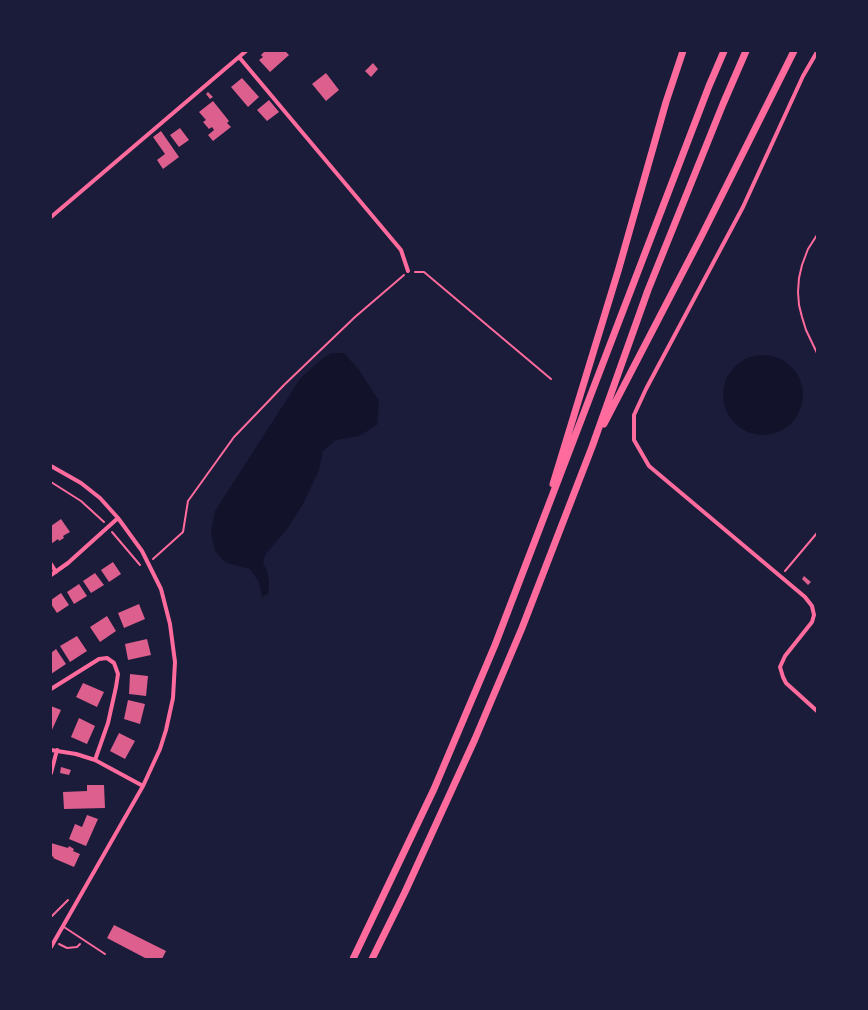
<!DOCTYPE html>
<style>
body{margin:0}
#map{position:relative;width:868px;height:1010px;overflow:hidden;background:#1b1b3a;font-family:Raleway,sans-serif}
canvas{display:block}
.frame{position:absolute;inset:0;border:52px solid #1b1b3a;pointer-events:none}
</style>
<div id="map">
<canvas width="868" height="1010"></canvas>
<div class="frame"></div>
</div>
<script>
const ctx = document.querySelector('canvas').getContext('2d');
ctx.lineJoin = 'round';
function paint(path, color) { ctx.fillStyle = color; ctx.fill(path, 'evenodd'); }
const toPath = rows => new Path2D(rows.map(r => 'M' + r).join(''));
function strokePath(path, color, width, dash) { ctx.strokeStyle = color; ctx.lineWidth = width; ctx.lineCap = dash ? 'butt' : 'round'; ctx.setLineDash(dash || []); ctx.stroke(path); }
paint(toPath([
 [332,353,344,353,359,370,379,401,377,425,359,436,336,440,323,451,319,470,303,504,287,529,265,555,263,563,267,570,269,583,268,594,262,597,259,582,250,569,226,563,215,551,211,533,215,511,300,379,324,357],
 '723 395a40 40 0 1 1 80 0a40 40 0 1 1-80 0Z'
]), '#12122b');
paint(toPath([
 [265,51,285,51,289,55,270,72,259,60,263,57,261,55],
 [373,63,378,69,371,77,365,71],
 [326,73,339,90,326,101,312,84],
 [242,78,259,97,248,107,231,87],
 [208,92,213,97,210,99,206,94],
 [269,100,279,112,267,121,257,110],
 [213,101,229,121,227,123,231,127,213,141,208,135,214,130,212,127,209,129,203,122,206,120,199,112],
 [180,128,189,140,179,147,170,135],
 [161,131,179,157,163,169,157,160,165,154,153,137],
 [61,519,70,532,63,536,64,538,59,541,58,539,51,544,51,526],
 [113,562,121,574,109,582,101,570],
 [95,573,104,585,91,593,83,581],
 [804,576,811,582,808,585,802,579],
 [79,584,87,596,74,604,67,592],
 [61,593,69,605,57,613,51,604,51,600],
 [139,604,145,619,124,628,118,613],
 [107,616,116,631,100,642,90,627],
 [77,636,87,651,70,662,60,646],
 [147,639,151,655,128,660,125,644],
 [56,649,66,664,51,674,51,653],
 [130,674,148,676,146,696,129,694],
 [83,683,104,692,97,707,76,697],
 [128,700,145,704,140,724,124,719],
 [51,706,61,710,51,732],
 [79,718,95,726,87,744,71,737],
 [119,733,135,741,125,759,110,751],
 [61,767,71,770,69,775,60,773],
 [87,785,104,785,105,808,64,809,63,792,87,791],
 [87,815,98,819,86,846,69,839,75,824,82,827],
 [51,843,68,848,69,846,74,849,73,851,80,854,74,867,53,858,54,857,51,856],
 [114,925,166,951,162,959,147,959,107,938]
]), '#dd5f8e');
strokePath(toPath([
 [817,235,808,249,802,265,799,278,798,292,799,305,802,317,806,330,817,353],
 [415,272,424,272,551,379],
 [51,482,81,501,104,522],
 [112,532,140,565],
 [153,559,183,532,188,501,234,437,284,385,355,317,404,275],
 [785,571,817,533],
 [51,917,68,900],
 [59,944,67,948,77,947,80,944]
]), '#ff6b9d', 2);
strokePath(toPath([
 [64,927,105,954]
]), '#ff6b9d', 2);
strokePath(toPath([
 [817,52,803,76,743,207,646,389,634,415,634,440,649,466,805,597,812,606,814,615,812,622,785,656,780,667,783,677,786,683,817,711],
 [239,57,401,250,408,271],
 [51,217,246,51],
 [51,466,81,483,100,498,118,518,142,551,161,589,170,624,175,662,173,698,166,730,160,749,143,786,51,947],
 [51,564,56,572],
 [51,575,68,563,118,518],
 [51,689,99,659,107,658,114,663,118,674,116,687,108,723,95,760],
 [51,750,76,754,95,760,143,786],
 [51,773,57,750]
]), '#ff6b9d', 4);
strokePath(toPath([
 [604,424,700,239,794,51],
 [553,484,619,268,666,102,683,51],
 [353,959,434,789,495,645,709,86,724,51],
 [372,959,405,892,475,739,522,628,592,447,648,290,723,104,746,51]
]), '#ff6b9d', 7);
</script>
